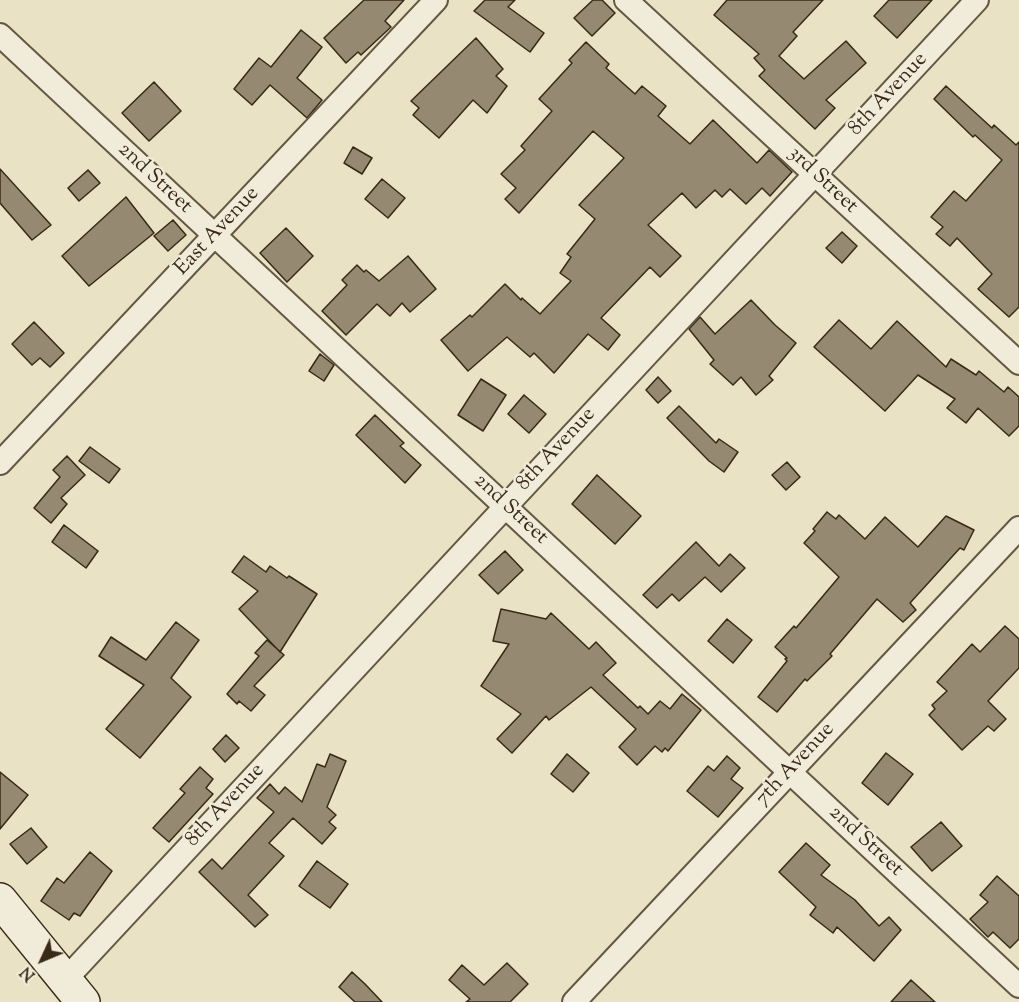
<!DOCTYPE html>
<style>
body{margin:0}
#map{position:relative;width:1019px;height:1002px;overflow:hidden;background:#eae2c5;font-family:"Sorts Mill Goudy",serif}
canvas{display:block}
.north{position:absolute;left:12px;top:930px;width:60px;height:60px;-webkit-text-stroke:4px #f1ecd9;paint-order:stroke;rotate:226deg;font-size:16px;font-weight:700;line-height:24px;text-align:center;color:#382a17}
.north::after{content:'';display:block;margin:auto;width:21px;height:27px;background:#382a17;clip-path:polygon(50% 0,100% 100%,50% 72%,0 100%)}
</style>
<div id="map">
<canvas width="1019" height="1002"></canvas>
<div class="north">N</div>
</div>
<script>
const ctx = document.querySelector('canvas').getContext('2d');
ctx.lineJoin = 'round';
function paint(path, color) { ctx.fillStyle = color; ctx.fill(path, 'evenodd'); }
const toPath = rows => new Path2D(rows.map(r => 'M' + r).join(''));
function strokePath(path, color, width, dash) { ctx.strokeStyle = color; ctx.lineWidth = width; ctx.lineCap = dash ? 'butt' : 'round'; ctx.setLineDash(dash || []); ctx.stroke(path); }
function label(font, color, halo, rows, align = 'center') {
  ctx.font = font + ' "Sorts Mill Goudy",serif'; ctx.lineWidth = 5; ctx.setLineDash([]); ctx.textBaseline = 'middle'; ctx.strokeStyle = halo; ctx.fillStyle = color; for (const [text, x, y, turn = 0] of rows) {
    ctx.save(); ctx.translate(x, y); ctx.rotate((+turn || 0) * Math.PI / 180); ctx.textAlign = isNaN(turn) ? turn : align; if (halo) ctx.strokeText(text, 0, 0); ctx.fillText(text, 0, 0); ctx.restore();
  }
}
const building = toPath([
 [364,0,404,0,385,21,391,27,361,55,358,52,346,63,324,38,364,0],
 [485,0,515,0,508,7,544,33,530,52,474,11,485,0],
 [593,0,602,0,615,13,592,36,574,18,593,0],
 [727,0,823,0,793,32,797,36,779,56,804,79,846,41,866,63,826,100,835,108,815,129,759,76,765,70,754,58,759,54,714,15,727,0],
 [889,0,932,0,897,38,874,16,889,0],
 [301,30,322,47,297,78,322,100,307,118,270,85,252,105,234,89,259,58,271,67,301,30],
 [476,38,503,69,496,76,507,86,487,113,473,100,439,138,413,115,419,108,411,101,476,38],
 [586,42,609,64,606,68,635,94,642,86,666,106,658,116,690,144,713,120,757,163,769,150,792,172,770,196,762,188,746,204,730,189,722,197,715,190,696,208,682,193,648,225,681,256,660,277,650,267,601,318,620,335,608,350,588,334,554,373,534,353,530,357,507,337,468,371,441,340,470,315,472,317,505,284,521,300,522,298,540,314,571,281,560,273,571,257,567,254,595,219,579,205,624,158,593,131,519,213,505,199,516,188,501,174,525,150,521,146,552,111,539,99,572,63,569,60,586,42],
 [154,82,181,111,149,141,122,113,154,82],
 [946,86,992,128,994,125,1016,145,1019,142,1019,307,1009,317,978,289,992,274,957,238,950,246,936,234,943,227,931,217,954,191,966,201,1002,160,975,135,973,137,934,99,946,86],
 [353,147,372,158,362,174,344,163,353,147],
 [0,169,51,225,32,240,0,203,0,169],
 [88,170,100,183,79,201,68,188,88,170],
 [382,179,405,198,388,218,365,199,382,179],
 [126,197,154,233,89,286,62,256,126,197],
 [173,220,186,235,168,251,154,236,173,220],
 [286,228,313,256,287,282,260,253,286,228],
 [842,232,857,246,842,263,826,248,842,232],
 [408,256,436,289,410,312,402,303,390,316,377,304,346,335,322,311,347,285,342,280,357,265,364,272,366,270,379,281,408,256],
 [751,300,775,325,796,343,769,376,773,380,756,395,741,377,733,385,710,364,714,360,689,329,700,317,715,334,751,300],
 [839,320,871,349,897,321,946,367,951,359,976,375,979,371,1004,392,1008,387,1019,397,1019,426,1009,436,978,408,966,423,947,408,955,399,918,375,885,411,814,347,839,320],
 [34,322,64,353,50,367,40,358,32,365,12,344,34,322],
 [320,354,334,365,324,381,309,371,320,354],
 [658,377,671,391,658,403,646,390,658,377],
 [481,379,506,395,483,431,458,415,481,379],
 [524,395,546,414,529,433,508,414,524,395],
 [679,406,716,443,719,439,738,452,724,472,709,461,667,418,679,406],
 [375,415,404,443,400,446,421,465,405,483,356,435,375,415],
 [90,447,120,469,109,483,79,461,90,447],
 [67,456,85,475,61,498,67,504,51,523,34,508,60,477,53,470,67,456],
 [787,462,800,477,786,490,772,475,787,462],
 [597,475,641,516,615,544,572,504,597,475],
 [827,512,836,519,839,515,865,539,885,517,918,547,946,516,974,530,964,550,960,548,910,603,916,610,903,622,877,599,830,654,832,656,807,681,805,679,777,712,758,697,787,661,785,659,787,658,775,647,794,626,796,628,839,577,804,543,815,531,813,529,827,512],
 [64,525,98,551,86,568,52,542,64,525],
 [696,542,719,566,730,554,745,568,721,592,705,577,679,601,672,594,657,608,643,595,696,542],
 [505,551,523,570,498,594,479,575,505,551],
 [244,556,266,572,270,566,287,578,289,576,317,594,280,652,239,609,258,591,232,572,244,556],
 [501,609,546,619,551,613,589,649,596,642,616,663,603,675,638,708,640,706,648,714,660,701,670,709,682,694,701,710,668,751,665,748,662,752,655,746,637,765,619,747,636,729,591,687,549,720,546,716,512,753,497,739,521,714,481,686,509,644,493,641,501,609],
 [727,619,752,640,733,663,708,641,727,619],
 [176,622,199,640,171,678,191,697,140,758,106,729,144,685,99,656,111,637,146,660,176,622],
 [1005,626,1019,639,1019,668,988,701,1006,719,994,731,988,726,962,750,929,715,935,709,932,705,947,691,937,682,972,644,980,652,1005,626],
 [267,640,284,655,254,686,265,695,251,711,239,701,237,704,227,694,259,656,255,653,267,640],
 [226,735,239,748,225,762,213,749,226,735],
 [886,753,913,774,888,805,862,783,886,753],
 [330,754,346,761,327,807,336,815,329,822,336,828,322,844,293,818,269,843,284,856,248,895,268,915,255,927,199,872,212,859,222,869,274,812,257,798,270,784,279,794,285,787,302,802,317,764,325,767,330,754],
 [567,754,589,773,573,792,551,774,567,754],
 [727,756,740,768,731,779,743,788,718,817,687,791,708,766,714,771,727,756],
 [200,767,213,779,206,788,213,794,169,842,153,828,185,793,180,789,200,767],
 [0,772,28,795,0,829,0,772],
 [941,822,962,846,932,871,911,847,941,822],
 [31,828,47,847,27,864,10,844,31,828],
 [806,843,830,865,821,875,855,900,879,926,889,917,901,930,874,961,837,927,833,933,810,915,816,907,779,872,806,843],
 [90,852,112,871,80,916,74,913,69,920,41,901,57,878,64,883,90,852],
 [317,861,348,884,330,908,299,886,317,861],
 [997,876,1019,896,1019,939,1010,948,993,932,988,937,970,919,988,902,980,895,997,876],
 [507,963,528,984,510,1002,466,1002,470,999,449,980,462,965,484,985,507,963],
 [352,972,365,984,382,1002,355,1002,339,987,352,972],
 [911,980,935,1002,891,1002,911,980]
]);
paint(building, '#958a71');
strokePath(building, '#382a17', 1.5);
const street = toPath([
 [626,0,1019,363],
 [0,35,1019,986],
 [0,463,436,0],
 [65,980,977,0],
 [574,1002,1019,528]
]);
const secondary = toPath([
 [0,900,83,1002]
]);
strokePath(street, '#645842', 26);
strokePath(secondary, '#382a17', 36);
strokePath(street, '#f1ecd9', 22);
strokePath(secondary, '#f1ecd9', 33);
label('21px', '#382a17', '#f1ecd9', [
 ["8th Avenue",889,95,-47],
 ["2nd Street",154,179,43],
 ["3rd Street",822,181,43],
 ["East Avenue",218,232,-47],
 ["8th Avenue",557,450,-47],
 ["2nd Street",510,510,43],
 ["7th Avenue",796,765,-47],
 ["8th Avenue",226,806,-47],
 ["2nd Street",865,842,43]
]);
</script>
